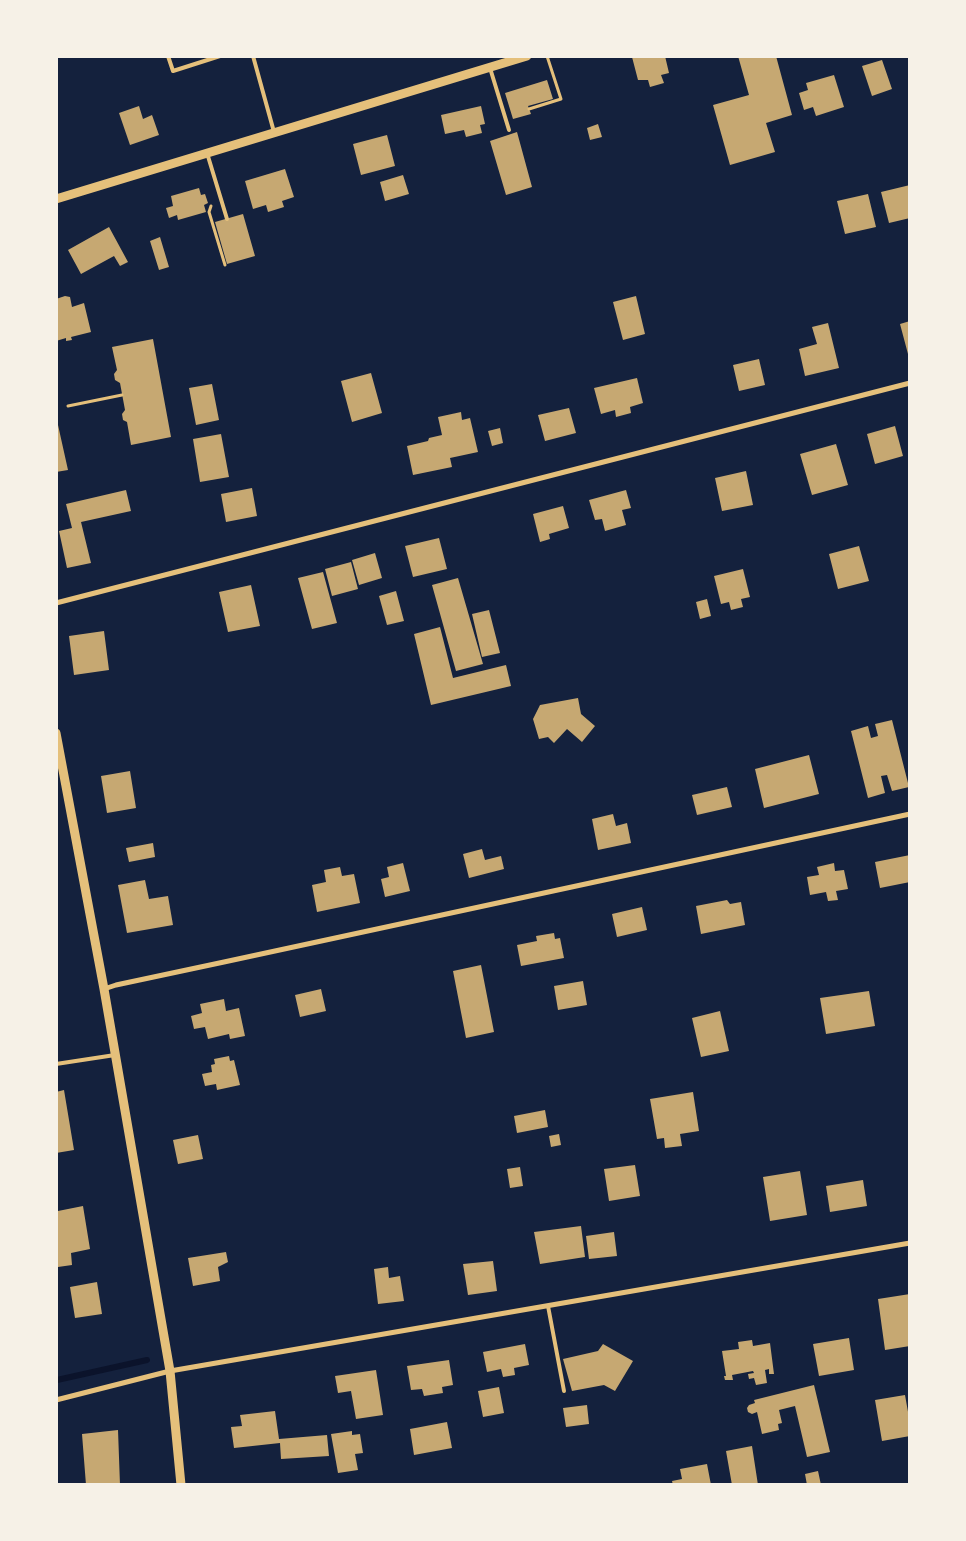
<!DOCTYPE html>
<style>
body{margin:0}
#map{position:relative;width:966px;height:1541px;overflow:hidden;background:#14213d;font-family:Karla,sans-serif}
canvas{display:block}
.frame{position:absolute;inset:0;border:58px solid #f6f1e7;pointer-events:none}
</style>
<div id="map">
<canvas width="966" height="1541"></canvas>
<div class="frame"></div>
</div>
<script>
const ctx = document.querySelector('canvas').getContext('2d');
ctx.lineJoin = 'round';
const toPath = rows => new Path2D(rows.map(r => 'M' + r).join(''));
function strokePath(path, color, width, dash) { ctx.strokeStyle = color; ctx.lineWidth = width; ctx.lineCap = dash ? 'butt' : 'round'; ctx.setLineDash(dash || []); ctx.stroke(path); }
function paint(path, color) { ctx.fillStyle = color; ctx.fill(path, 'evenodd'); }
strokePath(toPath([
 [57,1380,147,1360]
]), '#0b132b', 6);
paint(toPath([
 [665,56,669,73,661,75,664,83,650,87,648,80,638,80,632,57],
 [738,56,776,56,792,115,766,123,775,152,730,165,713,105,749,95],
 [882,60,892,89,872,96,862,66],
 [834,75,844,107,816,116,813,107,804,110,799,93,808,90,806,83],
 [547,80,553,99,528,106,531,114,513,119,505,93],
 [139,106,143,119,152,115,159,135,130,145,119,113],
 [481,106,485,124,480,125,482,133,466,137,464,130,445,134,441,115],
 [598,124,602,137,590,140,587,128],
 [517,132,532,187,506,195,490,141],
 [387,135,395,166,361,175,353,144],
 [285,169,294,197,282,201,284,207,268,212,266,205,253,209,245,181],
 [403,175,409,194,385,201,380,182],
 [910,185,910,218,889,223,881,192],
 [199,188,201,195,205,194,208,203,204,205,206,212,178,220,177,215,169,218,166,208,173,206,171,196],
 [868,194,876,227,845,234,837,201],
 [243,214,255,256,227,264,215,222],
 [109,227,128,262,120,266,114,256,81,274,68,250],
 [160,237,169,267,159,270,150,241],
 [65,296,70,297,72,307,84,303,91,332,71,337,72,340,66,341,66,338,56,341,56,299],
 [636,296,645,334,623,340,613,302],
 [910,321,910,354,908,354,900,324],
 [828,323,839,368,805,376,799,349,817,344,812,327],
 [153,339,171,437,131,445,127,422,123,420,122,414,125,410,120,383,115,380,114,374,117,370,112,347],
 [759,359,765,385,739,391,733,365],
 [371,373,382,413,352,422,341,381],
 [637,378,643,403,630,407,631,413,616,417,615,410,601,414,594,388],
 [212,384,219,420,196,425,189,388],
 [569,408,576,433,545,441,538,415],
 [461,412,462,420,470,418,478,452,450,458,452,467,413,475,407,446,428,441,429,438,442,435,438,417],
 [56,416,68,470,56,472],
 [895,426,903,456,875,464,867,434],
 [500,428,503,443,492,446,488,431],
 [221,434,229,477,200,482,193,439],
 [836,444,848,485,812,495,800,454],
 [746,471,753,505,722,511,715,478],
 [252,488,257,516,226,522,221,494],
 [126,490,131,511,81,522,91,563,67,568,59,531,72,528,66,504],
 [626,490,631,508,622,510,626,525,605,531,602,519,595,520,589,500],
 [563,506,569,528,549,534,550,539,540,542,533,514],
 [439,538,447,569,413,577,405,546],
 [859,546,869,581,838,589,829,554],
 [375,553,382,578,359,585,352,560],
 [351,562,358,589,332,596,325,569],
 [743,569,750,597,741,599,743,607,731,610,729,602,721,604,714,576],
 [323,572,337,623,312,629,298,578],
 [458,578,483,664,456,671,432,585],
 [251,585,260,626,228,632,219,592],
 [396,591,404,621,387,625,379,596],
 [707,599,711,616,700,619,696,602],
 [489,610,500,653,482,657,472,614],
 [440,627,453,678,506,665,511,686,431,705,414,634],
 [104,631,109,670,74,675,69,636],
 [578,698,581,714,595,726,582,742,567,729,554,743,548,737,539,739,533,719,540,705],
 [892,720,909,787,892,791,887,775,881,776,885,793,868,798,851,731,868,726,871,738,878,736,875,724],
 [809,755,819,794,764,808,755,769],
 [130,771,136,808,107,813,101,776],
 [727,787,732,807,697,815,692,795],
 [613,814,616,826,627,823,631,843,598,850,592,819],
 [153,843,155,857,129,862,126,848],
 [482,849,485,860,501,856,504,869,469,878,463,854],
 [910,855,910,882,880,888,875,862],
 [403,863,410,891,385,897,381,879,389,877,387,867],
 [834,863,835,871,844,870,848,889,836,891,838,900,828,901,826,892,810,895,807,877,819,875,817,867],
 [340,867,342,876,354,874,360,903,317,912,312,885,326,882,324,870],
 [145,880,149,899,168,896,173,925,127,933,118,885],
 [727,900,730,904,741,902,745,925,701,934,696,906],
 [642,907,647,930,617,937,612,914],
 [554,933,555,939,560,938,564,958,521,966,517,945,537,941,536,936],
 [481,965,494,1032,466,1038,453,971],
 [583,981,587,1005,558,1010,554,986],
 [321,989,326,1011,300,1017,295,995],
 [869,991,875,1026,826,1034,820,998],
 [224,999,226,1011,239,1008,245,1036,230,1039,229,1034,208,1039,205,1027,194,1029,191,1016,202,1013,200,1004],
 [720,1011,729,1051,701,1057,692,1018],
 [229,1056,230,1061,234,1060,240,1085,217,1090,216,1084,205,1086,202,1074,212,1072,211,1065,215,1064,214,1059],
 [64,1090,74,1150,56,1153,56,1092],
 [693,1092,699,1131,680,1134,682,1146,665,1148,664,1138,657,1139,650,1099],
 [545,1110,548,1127,517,1133,514,1116],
 [559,1134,561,1145,551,1147,549,1136],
 [198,1135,203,1159,178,1164,173,1140],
 [635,1165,640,1196,609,1201,604,1169],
 [520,1167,523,1186,510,1188,507,1169],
 [800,1171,807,1215,770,1221,763,1177],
 [863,1180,867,1206,830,1212,826,1186],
 [56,1206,58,1211,83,1206,90,1249,71,1253,72,1265,58,1267,56,1259],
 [581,1226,585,1257,540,1264,534,1232],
 [614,1232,617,1256,589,1259,586,1236],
 [226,1252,228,1262,218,1267,220,1281,193,1286,188,1258],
 [493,1261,497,1291,468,1295,463,1264],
 [388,1267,389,1278,400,1276,404,1301,378,1304,374,1269],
 [97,1282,102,1314,75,1318,70,1287],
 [910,1294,910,1346,885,1350,878,1299],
 [849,1338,854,1370,819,1376,813,1344],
 [752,1340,753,1346,770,1343,774,1374,769,1374,769,1369,765,1370,767,1383,756,1385,754,1378,749,1379,748,1374,754,1373,753,1371,732,1375,733,1380,725,1380,724,1376,726,1376,722,1351,739,1349,738,1342],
 [525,1344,529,1365,514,1368,515,1375,503,1377,501,1369,487,1372,483,1352],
 [603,1344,633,1361,615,1391,604,1385,572,1391,563,1359,598,1351],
 [449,1360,453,1385,442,1387,443,1393,424,1396,422,1389,411,1390,407,1366],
 [376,1370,383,1415,356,1419,351,1391,338,1393,335,1376],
 [814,1385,830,1452,807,1457,795,1406,779,1410,782,1423,778,1424,779,1430,762,1434,757,1412,752,1414,748,1412,747,1408,749,1405,755,1403,754,1400],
 [499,1387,504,1413,483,1417,478,1391],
 [905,1395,910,1423,910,1436,882,1441,875,1400],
 [587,1405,589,1424,566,1427,563,1408],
 [275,1411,279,1439,327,1435,329,1456,281,1459,280,1443,234,1448,231,1427,242,1426,240,1415],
 [447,1422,452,1448,414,1455,410,1429],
 [118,1430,120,1485,86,1485,82,1434],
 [352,1431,352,1435,360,1434,363,1453,355,1454,358,1470,338,1473,331,1434],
 [752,1446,758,1485,732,1485,726,1451],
 [707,1464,711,1485,673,1485,672,1481,682,1479,680,1469],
 [818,1471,821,1485,807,1485,805,1474]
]), '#c6a872');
strokePath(toPath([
 [529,109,561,99,547,56],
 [211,206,209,212,225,265],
 [68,406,122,395]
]), '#e5c07b', 3);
strokePath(toPath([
 [168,56,173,71,220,56],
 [253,56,274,132],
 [490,68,509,130],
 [207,153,227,219],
 [56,1064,115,1055],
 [548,1306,564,1391]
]), '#e5c07b', 4);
strokePath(toPath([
 [56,603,910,383],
 [104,989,116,985,224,962,910,814],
 [56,1400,170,1371,910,1243]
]), '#e5c07b', 5);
strokePath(toPath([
 [56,199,527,56],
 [56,733,104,989,170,1371,181,1485]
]), '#e5c07b', 9);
</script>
